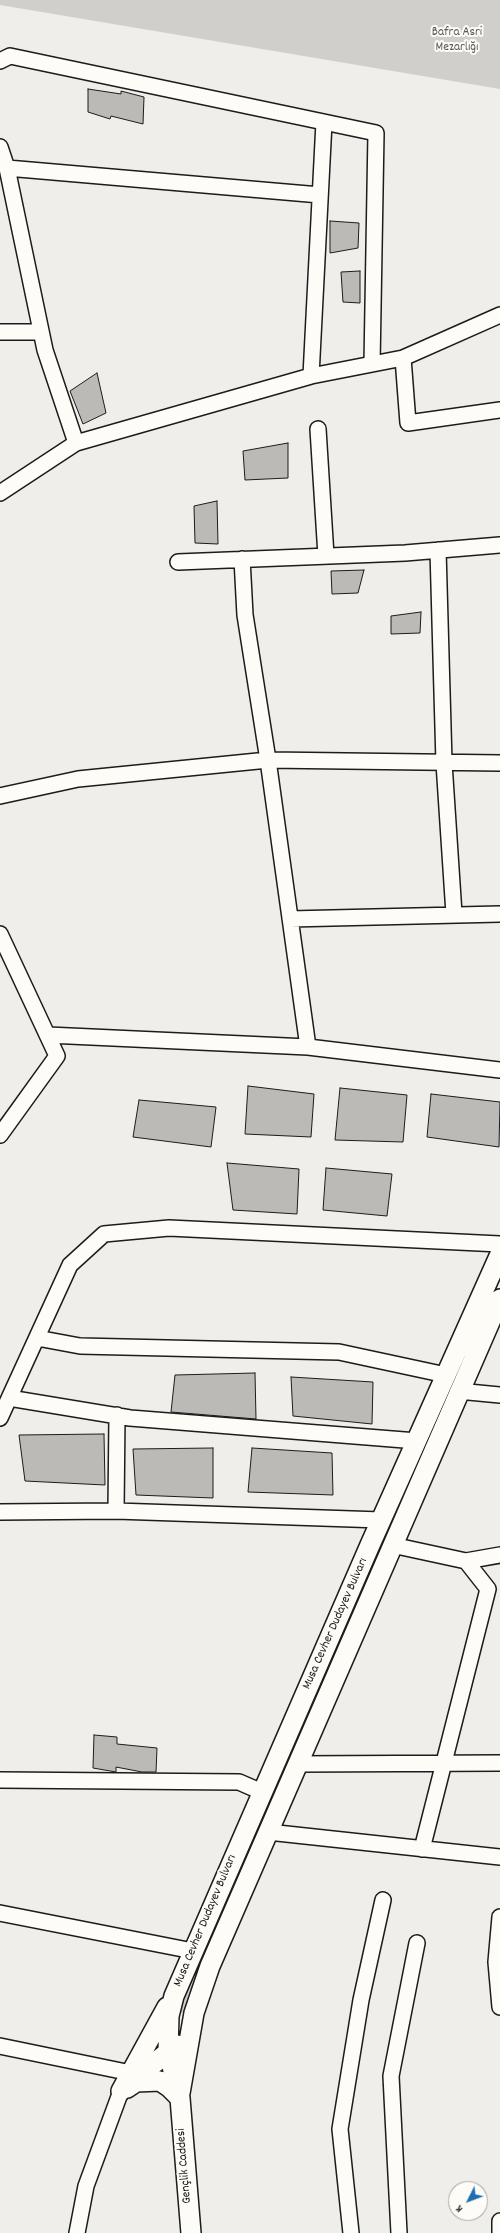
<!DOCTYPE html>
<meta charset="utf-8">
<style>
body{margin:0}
#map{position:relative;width:500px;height:2233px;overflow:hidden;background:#f0eeea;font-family:Dekko,sans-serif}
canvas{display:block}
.north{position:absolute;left:448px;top:2181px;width:40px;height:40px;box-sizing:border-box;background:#fdfcf7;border:1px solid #a3a29f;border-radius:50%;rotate:228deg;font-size:11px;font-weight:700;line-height:16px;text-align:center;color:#1c1c1c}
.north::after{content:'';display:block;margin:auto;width:14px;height:18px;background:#1f6fb2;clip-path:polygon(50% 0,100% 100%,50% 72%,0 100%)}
</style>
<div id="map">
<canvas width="500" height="2233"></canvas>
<div class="north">K</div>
</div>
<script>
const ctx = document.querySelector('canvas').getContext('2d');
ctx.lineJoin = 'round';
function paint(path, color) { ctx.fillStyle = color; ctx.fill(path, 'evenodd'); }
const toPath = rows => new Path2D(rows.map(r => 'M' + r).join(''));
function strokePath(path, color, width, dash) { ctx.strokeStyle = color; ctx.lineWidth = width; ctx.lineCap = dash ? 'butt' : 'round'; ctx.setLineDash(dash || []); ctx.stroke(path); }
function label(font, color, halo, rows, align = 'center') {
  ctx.font = font + ' Dekko,sans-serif'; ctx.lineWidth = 4; ctx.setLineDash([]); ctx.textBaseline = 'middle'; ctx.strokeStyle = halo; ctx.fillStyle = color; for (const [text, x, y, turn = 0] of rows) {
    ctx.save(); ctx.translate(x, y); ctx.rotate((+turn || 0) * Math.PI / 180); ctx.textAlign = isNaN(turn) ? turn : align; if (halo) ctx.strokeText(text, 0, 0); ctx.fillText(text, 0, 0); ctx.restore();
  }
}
paint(toPath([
 [0,0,500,0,500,89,0,5],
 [374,1555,377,1557,209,1942,205,1940],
 [194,1968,198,1968,186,2014,178,2011]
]), '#d0cfcc');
const building = toPath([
 [88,89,121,94,121,91,144,97,143,124,111,116,110,119,88,112,88,89],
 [330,221,359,223,358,248,330,253,330,221],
 [360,271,360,303,343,302,341,272,360,271],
 [97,373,106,413,83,424,70,391,97,373],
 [288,443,288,478,245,480,243,451,288,443],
 [217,501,218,544,195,543,194,506,217,501],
 [364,570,358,593,332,594,331,571,364,570],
 [421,612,420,633,391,634,391,616,421,612],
 [248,1086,314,1094,311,1137,245,1134,248,1086],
 [340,1088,407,1095,403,1142,335,1140,340,1088],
 [431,1094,500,1102,499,1147,427,1137,431,1094],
 [139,1100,216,1107,211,1147,133,1137,139,1100],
 [227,1163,299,1169,297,1214,233,1210,227,1163],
 [326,1168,392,1174,387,1216,323,1210,326,1168],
 [255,1373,256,1419,171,1412,175,1375,255,1373],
 [291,1377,373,1382,372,1424,293,1416,291,1377],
 [104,1434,105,1485,25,1481,19,1435,104,1434],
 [213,1448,213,1498,136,1495,133,1449,213,1448],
 [252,1448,332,1453,333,1495,248,1492,252,1448],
 [94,1735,117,1737,117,1744,157,1748,156,1772,142,1772,116,1767,116,1772,93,1768,94,1735]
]);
paint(building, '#bbbab6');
strokePath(building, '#1c1c1c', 1);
const minor = toPath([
 [0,61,10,56,376,133,372,364],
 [0,147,7,168,45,350,76,443],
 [7,168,320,195],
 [0,332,41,332],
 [403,358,408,423,500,410],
 [311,376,324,122],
 [318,429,326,556],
 [0,493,76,443,311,376,403,358,500,315],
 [438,550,444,763,454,914],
 [242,559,245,615,268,760,308,1047],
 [178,562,405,553,500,545],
 [0,796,78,779,268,760,500,763],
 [290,919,500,914],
 [0,934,57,1056,0,1135],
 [48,1035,308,1047,500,1070],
 [37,1338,80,1346,339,1352,446,1375],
 [458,1391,500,1395],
 [9,1398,130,1418,417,1441],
 [0,1418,70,1265,104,1234,169,1228,500,1244],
 [116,1511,117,1415],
 [0,1512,116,1511,381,1520],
 [392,1545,466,1561,500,1555],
 [297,1764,500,1763],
 [0,1780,239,1782,262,1792],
 [268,1832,500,1857],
 [422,1849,488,1589,466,1561],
 [0,1913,193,1951],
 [500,1917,496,1962,500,2007],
 [0,2046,131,2073],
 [77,2233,86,2186,121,2091],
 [351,2233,340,2129,361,2000,383,1900],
 [399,2233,391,2076,417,1943],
 [500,2233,500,2221]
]);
const major = toPath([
 [132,2081,177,2045],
 [127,2088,136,2082,160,2081,169,2087,180,2098],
 [121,2091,167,2007],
 [180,2093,194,2013,210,1966,500,1299],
 [191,2233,180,2098,168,2051,169,2016,174,1996,370,1545,500,1254]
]);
strokePath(minor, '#1c1c1c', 18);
strokePath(major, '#1c1c1c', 22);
strokePath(minor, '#fdfcf7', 15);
strokePath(major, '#fdfcf7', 19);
label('13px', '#5b5b5a', '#fdfcf7', [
 ["Bafra Asri",457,33],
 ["Mezarlığı",457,48]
]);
label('13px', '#1c1c1c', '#fdfcf7', [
 ["Musa Cevher Dudayev Bulvarı",336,1624,-66],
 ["Musa Cevher Dudayev Bulvarı",206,1921,-67],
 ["Gençlik Caddesi",185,2166,-95]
]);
</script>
